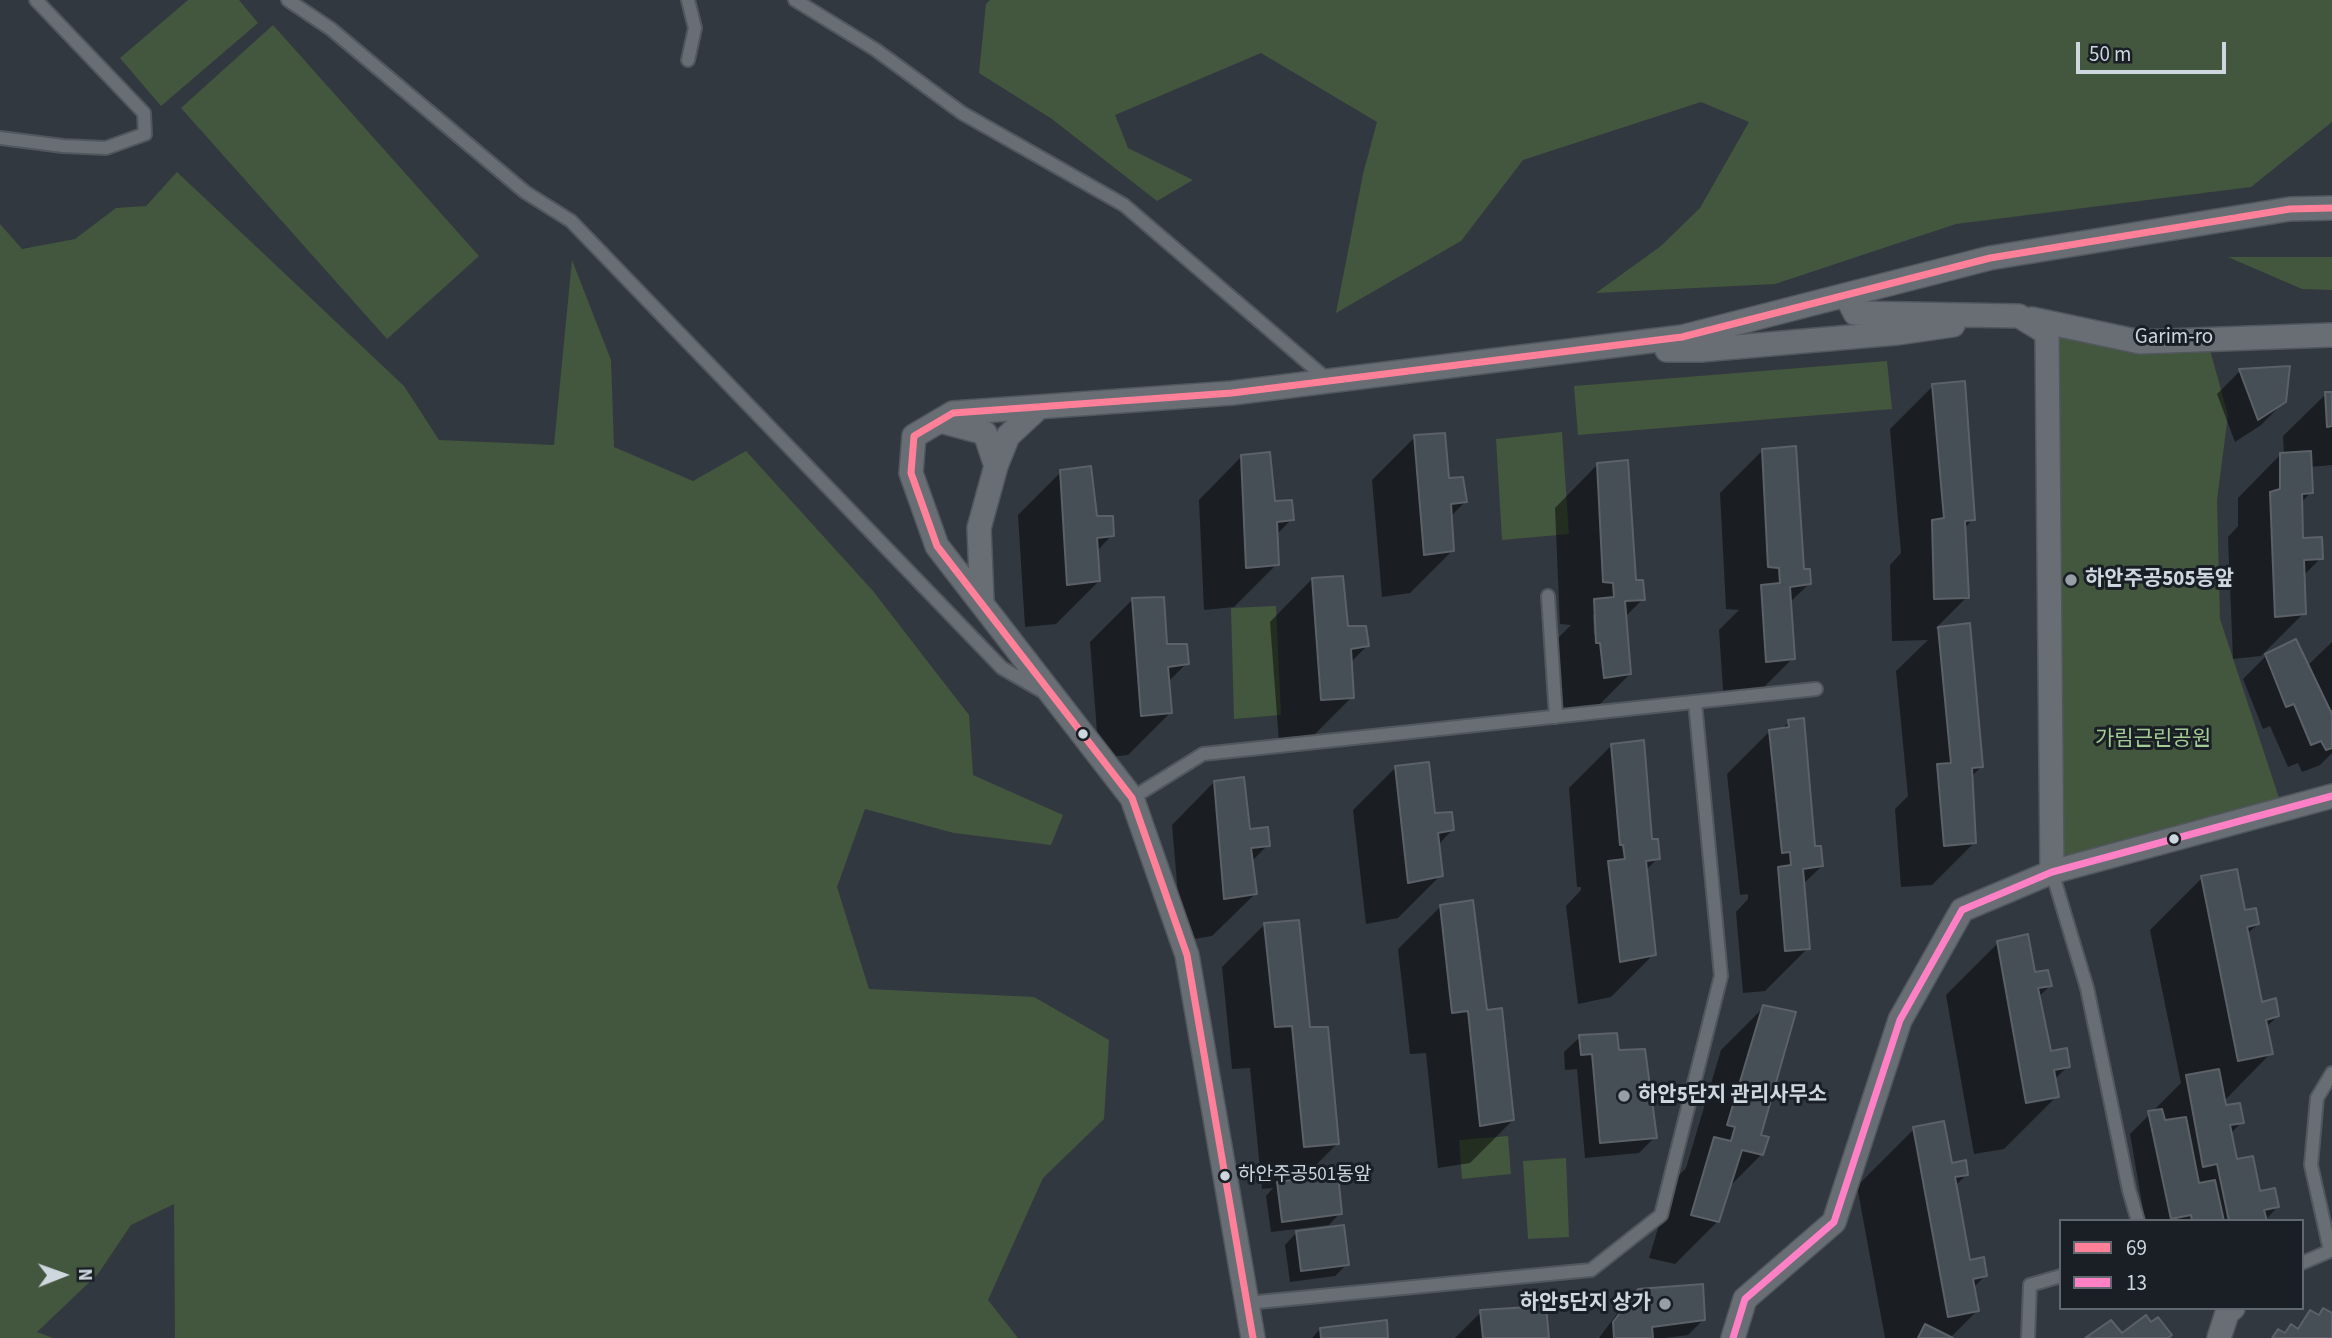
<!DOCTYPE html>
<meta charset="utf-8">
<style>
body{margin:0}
#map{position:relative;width:2332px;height:1338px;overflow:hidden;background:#32383f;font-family:"Source Sans 3",sans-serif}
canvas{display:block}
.legend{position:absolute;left:2059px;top:1219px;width:245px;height:91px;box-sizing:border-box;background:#191f25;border:2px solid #61686f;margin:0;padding:9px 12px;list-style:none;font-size:21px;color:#ced6de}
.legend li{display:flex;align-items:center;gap:14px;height:35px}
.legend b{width:35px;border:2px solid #61686f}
.north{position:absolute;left:28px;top:1240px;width:70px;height:70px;-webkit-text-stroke:5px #191f25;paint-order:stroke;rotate:89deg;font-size:19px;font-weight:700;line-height:28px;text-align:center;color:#ced6de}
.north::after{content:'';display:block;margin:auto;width:24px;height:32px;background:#ced6de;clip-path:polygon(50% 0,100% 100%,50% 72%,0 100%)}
.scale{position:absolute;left:2076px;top:42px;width:150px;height:32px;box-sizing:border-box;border:4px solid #ced6de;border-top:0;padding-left:9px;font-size:21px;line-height:24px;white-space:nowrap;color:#ced6de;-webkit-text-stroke:5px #191f25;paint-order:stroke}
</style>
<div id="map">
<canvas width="2332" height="1338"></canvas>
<ul class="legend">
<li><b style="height:9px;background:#ff8098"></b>69</li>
<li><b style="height:9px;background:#ff80c5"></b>13</li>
</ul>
<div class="north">N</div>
<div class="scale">50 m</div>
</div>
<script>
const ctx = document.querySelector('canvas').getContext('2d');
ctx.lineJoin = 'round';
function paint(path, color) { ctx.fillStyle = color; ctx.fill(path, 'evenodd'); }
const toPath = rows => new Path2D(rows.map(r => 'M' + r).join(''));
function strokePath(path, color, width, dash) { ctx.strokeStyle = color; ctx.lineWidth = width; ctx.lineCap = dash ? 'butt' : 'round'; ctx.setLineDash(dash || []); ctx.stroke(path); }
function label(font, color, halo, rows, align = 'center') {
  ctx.font = font + ' "Source Sans 3","Noto Sans KR",sans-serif'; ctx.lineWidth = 6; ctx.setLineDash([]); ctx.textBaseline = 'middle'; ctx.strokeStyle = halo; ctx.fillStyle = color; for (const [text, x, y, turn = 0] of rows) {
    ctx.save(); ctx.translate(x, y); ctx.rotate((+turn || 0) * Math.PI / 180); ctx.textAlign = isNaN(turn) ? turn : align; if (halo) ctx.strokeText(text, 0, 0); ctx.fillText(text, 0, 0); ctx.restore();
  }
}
paint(toPath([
 [188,0,239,0,258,23,161,106,120,58],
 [990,0,2332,0,2332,122,2251,187,1956,224,1775,284,1596,293,1661,246,1700,208,1749,122,1701,102,1523,160,1461,241,1336,313,1363,174,1377,122,1261,53,1115,115,1128,148,1193,180,1157,201,1052,119,979,73,986,4],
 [273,25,479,256,387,339,181,108],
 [177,172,404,386,439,440,554,445,572,260,611,360,614,447,693,481,746,451,873,591,969,715,973,775,1063,815,1051,845,954,833,865,809,837,887,869,989,1034,997,1109,1040,1104,1119,1043,1178,988,1300,1018,1338,175,1338,174,1204,131,1225,98,1274,37,1332,53,1338,0,1338,0,224,22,249,75,239,116,208,146,206],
 [2228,257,2332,257,2332,290,2302,289],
 [2047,333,2207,339,2228,415,2217,500,2220,619,2283,810,2052,872],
 [1887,361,1892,409,1578,435,1574,386],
 [1562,432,1569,534,1502,540,1496,439],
 [1276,606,1281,715,1234,719,1231,608],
 [1508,1136,1511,1174,1462,1179,1459,1140],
 [1566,1158,1569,1237,1528,1239,1523,1161]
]), '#43563e');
paint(toPath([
 [2240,371,2285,401,2261,425,2235,442,2217,394],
 [1933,386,1973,519,1964,529,1967,597,1935,629,1969,625,1981,767,1971,777,1975,842,1932,885,1901,887,1895,809,1908,796,1896,671,1928,640,1892,641,1890,565,1901,553,1890,429],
 [2332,393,2332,465,2310,467,2311,492,2301,503,2301,540,2321,558,2303,576,2304,613,2261,656,2233,659,2228,537,2238,526,2238,498,2280,455,2284,455,2283,436,2326,394],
 [1415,437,1465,502,1450,517,1453,550,1410,593,1382,597,1372,480],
 [1763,450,1802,571,1809,584,1789,603,1793,658,1750,701,1724,704,1719,630,1739,610,1726,609,1720,493],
 [1241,457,1273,503,1292,519,1276,535,1277,564,1234,607,1204,610,1199,500],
 [1597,465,1634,582,1643,599,1625,617,1630,674,1587,717,1561,719,1552,644,1571,625,1560,624,1555,508],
 [1593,615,1596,615,1597,632,1594,635],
 [1061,472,1095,518,1112,535,1097,551,1099,581,1056,624,1025,627,1018,515],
 [1312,579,1347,628,1367,646,1350,663,1352,697,1309,740,1279,742,1270,622],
 [1133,599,1165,646,1187,663,1168,682,1170,713,1128,755,1099,758,1090,642],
 [2332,642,2332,710,2328,710,2332,718,2332,753,2320,765,2302,772,2298,763,2288,767,2270,726,2263,729,2243,679,2266,656,2307,666],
 [1789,722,1813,848,1822,866,1803,884,1808,948,1765,991,1743,993,1736,912,1748,899,1748,894,1740,895,1727,774,1770,731,1781,730],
 [1612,745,1658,858,1645,871,1654,954,1611,997,1578,1004,1566,906,1581,890,1581,887,1577,887,1569,788],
 [1396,767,1434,815,1452,830,1438,845,1441,875,1398,918,1366,924,1353,810],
 [1214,782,1249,831,1268,845,1251,862,1255,894,1212,936,1182,941,1172,825],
 [2202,878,2258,924,2247,934,2261,1004,2278,1016,2266,1027,2271,1053,2224,1101,2225,1107,2242,1122,2230,1134,2235,1161,2259,1193,2278,1206,2265,1221,2145,1221,2130,1134,2181,1083,2150,930],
 [1440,907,1513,1120,1470,1163,1438,1168,1426,1053,1410,1054,1398,949],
 [1265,924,1337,1144,1300,1181,1340,1213,1329,1225,1271,1232,1266,1196,1273,1188,1262,1189,1250,1068,1232,1069,1222,967],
 [1998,943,2050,986,2038,997,2049,1053,2068,1066,2054,1080,2057,1096,2004,1149,1974,1154,1946,995],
 [1764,1007,1759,1136,1762,1154,1728,1188,1718,1221,1675,1264,1649,1258,1672,1182,1686,1168,1721,1050],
 [1580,1037,1617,1052,1655,1137,1639,1153,1585,1158,1577,1069,1565,1070,1564,1052],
 [1914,1129,1951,1165,1967,1174,1954,1187,1969,1262,1985,1276,1973,1288,1977,1311,1950,1338,1885,1338,1857,1186],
 [1296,1233,1347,1264,1335,1276,1290,1282,1285,1245],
 [1638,1291,1704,1319,1688,1335,1665,1338,1599,1338,1622,1307],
 [1481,1312,1547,1338,1455,1338],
 [1320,1329,1386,1338,1312,1338]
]), '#0007');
const building = toPath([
 [2290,366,2286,402,2258,420,2239,369,2290,366],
 [1965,381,1975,520,1965,521,1969,598,1934,599,1932,520,1944,518,1932,384,1965,381],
 [2325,392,2332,392,2332,426,2327,427,2325,392],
 [1445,433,1449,478,1463,477,1467,502,1451,504,1454,551,1424,555,1414,435,1445,433],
 [1796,446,1804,569,1810,569,1811,584,1790,587,1795,659,1766,662,1761,585,1780,583,1779,568,1768,567,1762,449,1796,446],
 [2311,451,2313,493,2302,494,2303,538,2322,537,2323,559,2304,560,2306,614,2275,617,2270,492,2280,489,2280,453,2311,451],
 [1270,452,1275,501,1292,500,1294,520,1277,522,1279,565,1246,568,1241,455,1270,452],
 [1628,460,1636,580,1643,580,1645,600,1625,601,1631,674,1604,678,1600,643,1596,643,1594,599,1614,597,1613,583,1603,582,1597,463,1628,460],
 [1091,466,1097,516,1113,516,1114,536,1097,538,1100,581,1067,585,1060,470,1091,466],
 [1343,576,1348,626,1366,626,1369,646,1351,649,1354,698,1321,700,1312,578,1343,576],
 [1164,597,1167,644,1187,644,1189,664,1168,667,1172,713,1141,716,1132,598,1164,597],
 [1970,623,1983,767,1972,768,1976,843,1944,846,1937,764,1951,763,1938,627,1970,623],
 [2296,639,2332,714,2332,748,2326,750,2321,741,2311,745,2294,704,2286,707,2265,654,2296,639],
 [1804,718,1815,846,1821,846,1823,866,1803,869,1810,949,1785,951,1778,867,1791,865,1790,852,1782,853,1769,730,1789,727,1788,720,1804,718],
 [1644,740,1652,839,1658,839,1660,859,1646,861,1656,955,1620,962,1608,861,1625,859,1623,845,1620,845,1611,744,1644,740],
 [1429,762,1435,813,1452,812,1454,830,1438,833,1443,876,1408,883,1395,766,1429,762],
 [1244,777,1250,829,1268,827,1270,846,1251,848,1257,894,1224,899,1214,781,1244,777],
 [2237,869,2245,910,2256,908,2259,924,2247,927,2262,1002,2276,998,2279,1016,2266,1020,2273,1054,2238,1061,2201,876,2237,869],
 [1473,900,1487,1010,1502,1008,1514,1120,1480,1126,1468,1011,1452,1013,1440,905,1473,900],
 [1299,920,1310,1027,1328,1027,1339,1144,1304,1147,1292,1026,1275,1027,1264,923,1299,920],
 [2028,934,2035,972,2048,970,2052,986,2038,988,2051,1051,2067,1048,2070,1067,2054,1070,2059,1097,2026,1103,1997,941,2028,934],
 [1763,1005,1796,1012,1761,1135,1769,1137,1763,1155,1742,1150,1719,1222,1691,1215,1714,1137,1731,1141,1735,1127,1727,1125,1763,1005],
 [1617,1033,1619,1050,1645,1049,1657,1138,1600,1143,1592,1054,1581,1055,1579,1035,1617,1033],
 [2219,1069,2226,1105,2240,1103,2244,1123,2230,1125,2237,1159,2253,1156,2260,1191,2275,1188,2279,1207,2264,1210,2267,1221,2229,1221,2217,1164,2203,1167,2186,1075,2219,1069],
 [2162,1109,2165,1120,2186,1117,2199,1183,2215,1180,2224,1221,2192,1221,2191,1215,2171,1219,2148,1111,2162,1109],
 [1944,1121,1952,1163,1966,1160,1968,1175,1955,1177,1970,1260,1984,1257,1987,1276,1973,1279,1979,1311,1948,1317,1913,1127,1944,1121],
 [1338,1174,1342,1214,1282,1222,1277,1182,1338,1174],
 [1344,1225,1349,1265,1301,1271,1296,1231,1344,1225],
 [1703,1284,1705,1320,1652,1327,1653,1338,1614,1338,1613,1322,1638,1289,1703,1284],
 [1546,1306,1549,1338,1483,1338,1480,1310,1546,1306],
 [2323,1308,2332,1313,2332,1338,2272,1338,2278,1329,2285,1333,2291,1324,2298,1329,2310,1310,2319,1315,2323,1308],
 [2146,1315,2151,1322,2158,1317,2172,1335,2168,1338,2085,1338,2111,1320,2122,1333,2146,1315],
 [1387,1320,1388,1338,1321,1338,1320,1328,1387,1320],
 [1925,1324,1953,1338,1918,1338,1925,1324]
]);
paint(building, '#464e56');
strokePath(building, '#5b6167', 2);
const lane = toPath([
 [288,0,331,29,525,192,571,221,1002,668,1042,691],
 [688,0,695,28,688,60],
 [795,0,876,50,962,113,1124,205,1329,381],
 [0,138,63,146,106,148,145,134,144,113,36,0],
 [1548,596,1556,717],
 [1132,798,1203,754,1816,689],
 [2052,872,2087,988,2129,1190,2138,1221],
 [2330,1250,2311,1165,2317,1098,2332,1073],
 [2302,1263,2332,1250],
 [1247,1303,1591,1270,1661,1215,1721,976,1695,702],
 [2028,1338,2030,1285,2061,1276]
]);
const street = toPath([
 [1846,295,1855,313,2019,316,2047,333,2052,872],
 [2032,319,2140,342,2332,335],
 [1667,350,1701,350,1897,333,1953,325],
 [940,421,985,433,996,466],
 [982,601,979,528,996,466,1008,436,1037,409],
 [1253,1338,1187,955,1132,798,937,546,911,473,914,436,953,413,1232,393,1682,337,1990,258,2290,209,2332,208],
 [1733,1338,1745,1299,1834,1222,1900,1020,1962,910,2052,872,2332,796],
 [2219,1338,2227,1313,2233,1308]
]);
strokePath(lane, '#51575d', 16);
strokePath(street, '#51575d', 26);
strokePath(lane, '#686e74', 12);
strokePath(street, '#686e74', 23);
strokePath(toPath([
 [1253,1338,1187,955,1132,798,937,546,911,473,914,436,953,413,1232,393,1682,337,1990,258,2290,209,2332,208]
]), '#ff8098', 7);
strokePath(toPath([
 [1733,1338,1745,1299,1834,1222,1900,1020,1962,910,2052,872,2332,796]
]), '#ff80c5', 7);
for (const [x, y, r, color] of [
 [2071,580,7,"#979fa6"],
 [1083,734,6,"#ced6de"],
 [2174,839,6,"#ced6de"],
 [1624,1096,7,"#979fa6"],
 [1225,1176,6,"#ced6de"],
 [1665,1304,7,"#979fa6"]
]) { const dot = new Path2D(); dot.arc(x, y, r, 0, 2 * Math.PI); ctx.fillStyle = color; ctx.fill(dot); strokePath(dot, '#191f25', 2.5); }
label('19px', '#ced6de', '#191f25', [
 ["하안주공501동앞",1238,1176]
], 'left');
label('21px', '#ced6de', '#191f25', [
 ["Garim-ro",2174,338]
]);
label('bold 21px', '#ced6de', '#191f25', [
 ["하안주공505동앞",2085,580],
 ["하안5단지 관리사무소",1638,1096],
 ["하안5단지 상가",1651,1304,"right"]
], 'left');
label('21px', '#a4cc94', '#191f25', [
 ["가림근린공원",2153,740]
]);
</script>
